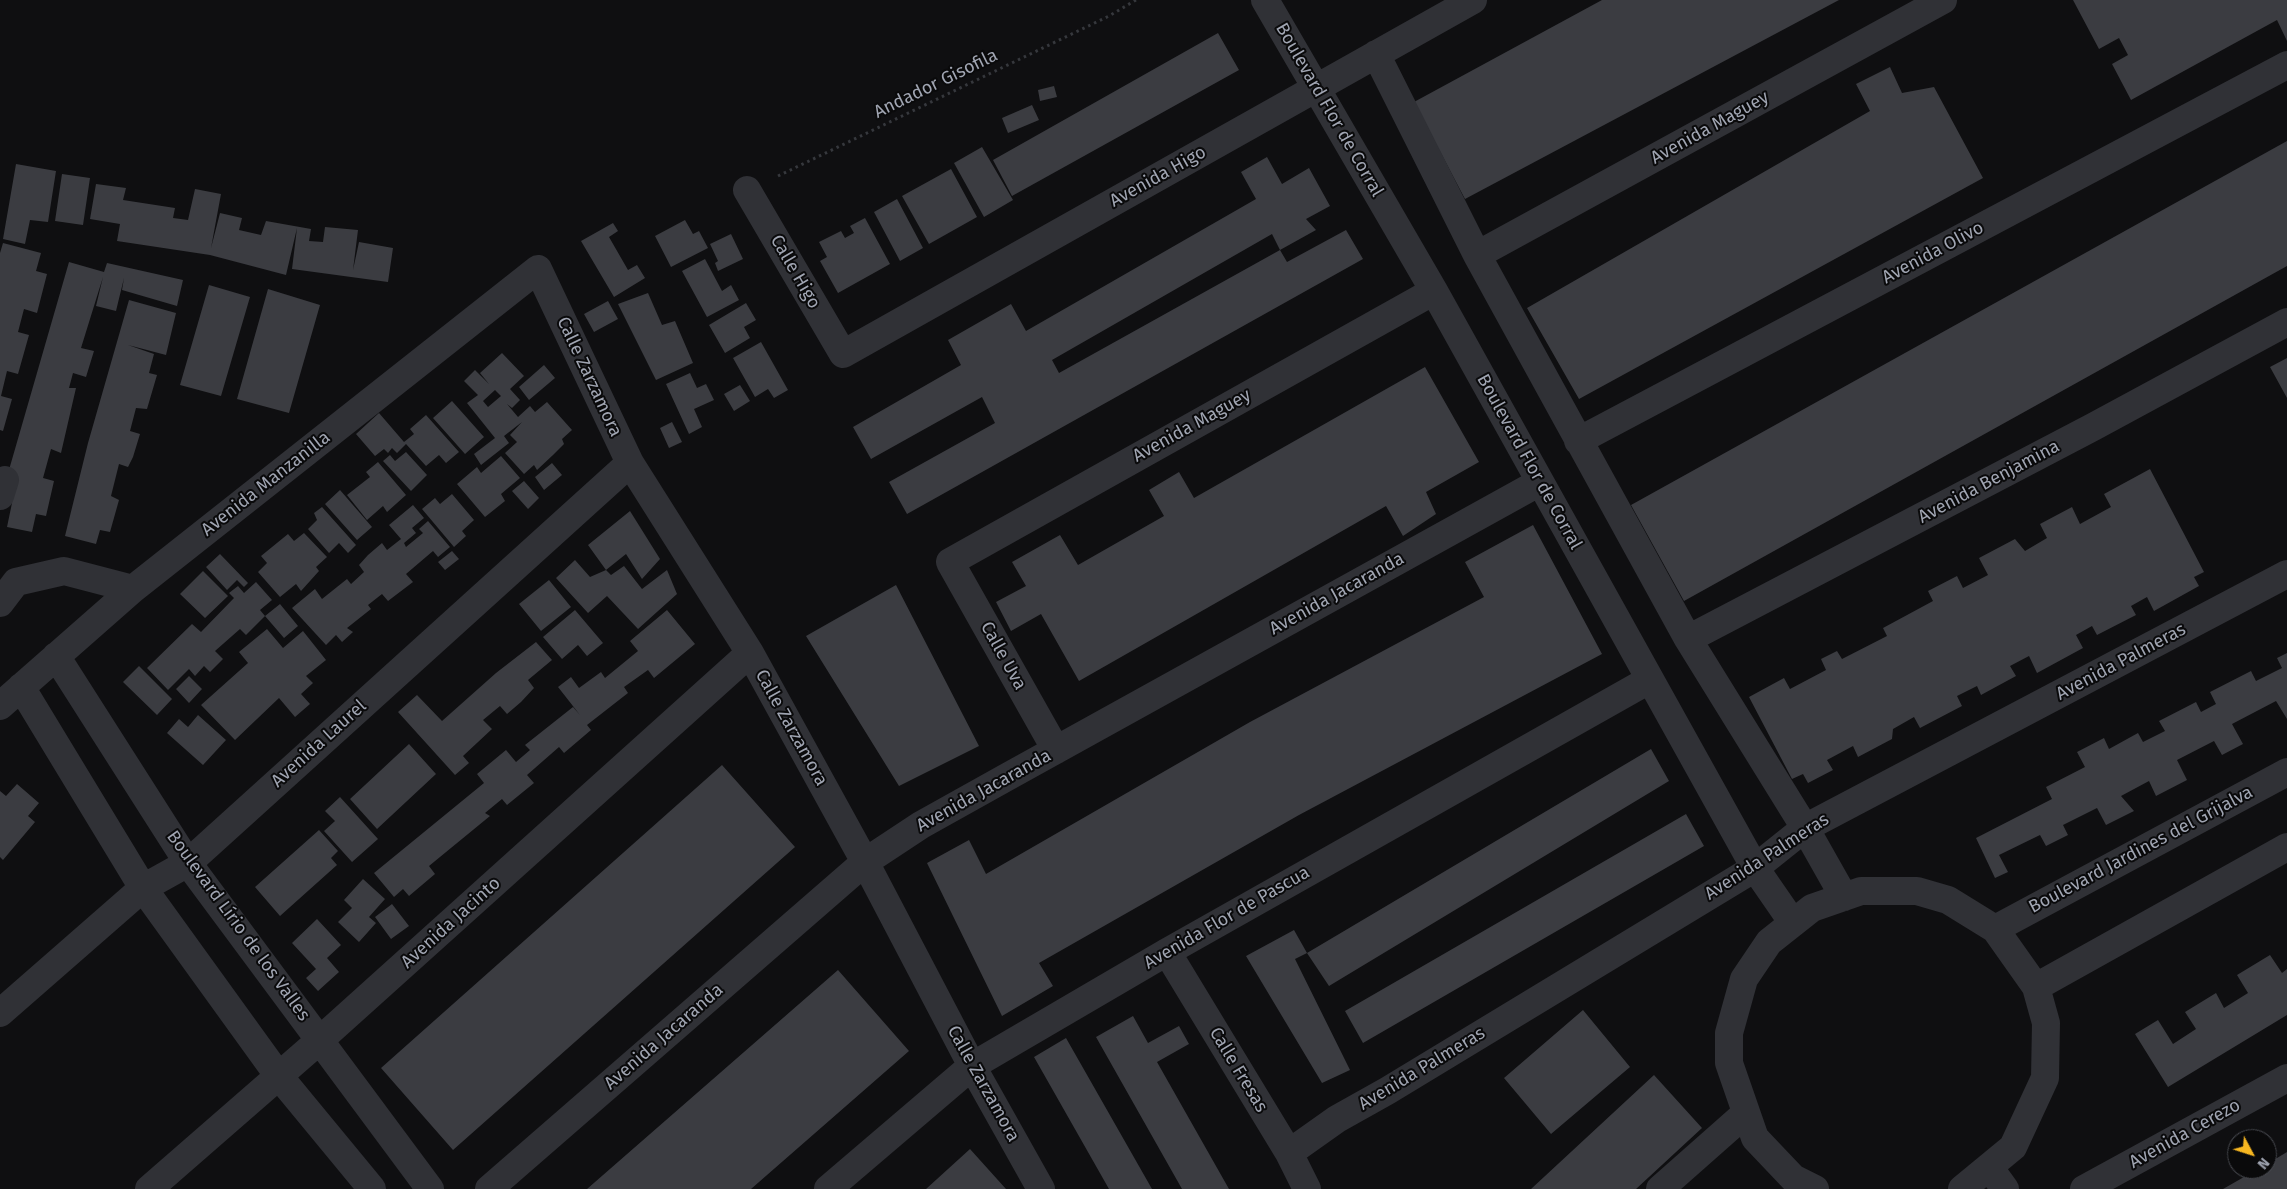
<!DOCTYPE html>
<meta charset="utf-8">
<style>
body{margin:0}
#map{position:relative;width:2287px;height:1189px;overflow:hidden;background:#0f0f11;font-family:"Fira Sans",sans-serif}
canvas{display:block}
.north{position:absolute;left:2227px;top:1129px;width:50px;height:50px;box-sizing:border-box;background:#0a0a0b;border:1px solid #46484e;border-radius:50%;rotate:130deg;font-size:14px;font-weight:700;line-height:20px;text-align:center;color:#a0a5b2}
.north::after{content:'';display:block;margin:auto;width:18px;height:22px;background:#f7b721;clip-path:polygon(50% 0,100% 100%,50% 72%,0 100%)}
</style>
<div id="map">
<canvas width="2287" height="1189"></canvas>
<div class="north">N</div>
</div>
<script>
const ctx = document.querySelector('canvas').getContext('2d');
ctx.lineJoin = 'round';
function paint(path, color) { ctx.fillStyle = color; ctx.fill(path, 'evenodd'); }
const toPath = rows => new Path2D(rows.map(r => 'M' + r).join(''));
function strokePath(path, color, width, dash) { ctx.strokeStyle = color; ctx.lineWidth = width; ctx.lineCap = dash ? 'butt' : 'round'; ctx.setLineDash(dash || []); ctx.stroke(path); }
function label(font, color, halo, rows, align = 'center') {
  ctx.font = font + ' "Fira Sans",sans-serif'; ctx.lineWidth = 4; ctx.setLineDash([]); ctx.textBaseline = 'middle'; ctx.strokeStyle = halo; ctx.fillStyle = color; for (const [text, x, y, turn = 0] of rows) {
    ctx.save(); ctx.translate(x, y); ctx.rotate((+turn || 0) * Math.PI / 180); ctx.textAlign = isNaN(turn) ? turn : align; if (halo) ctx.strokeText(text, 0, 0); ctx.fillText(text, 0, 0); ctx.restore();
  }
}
paint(toPath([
 [1602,0,1839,0,1465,199,1414,102],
 [2073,0,2287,0,2287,41,2277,20,2131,100,2112,64,2128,55,2119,38,2099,49],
 [1218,33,1239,70,1012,196,993,160],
 [1890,67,1902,93,1934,87,1983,178,1579,399,1527,308,1870,111,1856,84],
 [1054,86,1057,97,1040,101,1038,90],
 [1032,105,1039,120,1008,133,1002,118],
 [2287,141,2287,266,1684,601,1631,505],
 [982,147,1013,200,984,217,954,163],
 [1267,157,1282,184,1309,168,1330,206,1306,219,1316,230,1280,250,1272,234,1052,360,1059,373,1280,250,1287,262,1346,230,1363,259,907,514,889,482,995,423,982,397,871,459,853,427,961,365,948,340,1011,304,1026,331,1256,199,1241,172],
 [16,164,56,171,48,222,30,220,25,244,3,239],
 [951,169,977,217,929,244,902,196],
 [62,174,90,178,83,225,55,221],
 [96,184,126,188,123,200,175,208,173,218,188,220,195,189,221,194,211,248,220,213,242,218,239,230,261,235,266,221,311,229,309,241,323,242,325,227,358,230,353,270,359,242,393,248,388,282,292,269,297,228,286,275,210,255,117,241,120,224,90,219],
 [897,199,923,248,900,261,874,212],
 [865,218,890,264,838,293,820,261,827,257,819,242,841,231,845,238,854,233,850,226],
 [685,220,693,234,699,231,708,248,671,267,655,236],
 [613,223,618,231,609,237,628,270,637,265,645,278,614,297,581,241],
 [731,234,743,259,718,271,715,263,718,261,710,244],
 [3,243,41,253,36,271,47,274,37,313,24,309,18,332,29,335,18,374,7,371,1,396,12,399,3,431,0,430,0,253],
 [705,259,722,291,731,285,739,300,707,317,682,271],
 [69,262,104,272,107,263,183,280,177,306,122,290,124,278,116,311,96,306,103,277,81,348,94,351,86,377,73,373,69,388,76,388,61,453,51,449,43,478,54,481,46,516,36,514,32,532,7,527,12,503,0,501],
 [209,285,250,297,221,396,180,385],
 [268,289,320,305,289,413,237,399],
 [648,293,662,325,675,321,693,363,656,380,618,304],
 [129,300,176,313,166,355,128,345,154,354,149,373,157,375,147,409,136,408,130,431,140,434,133,457,128,467,119,464,111,496,119,500,110,532,100,530,96,544,65,536,88,443],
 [608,301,618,319,594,332,584,314],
 [746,303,756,320,744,327,750,338,725,353,709,325],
 [761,342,788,390,774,398,768,389,755,397,733,358],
 [502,353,524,376,510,389,520,400,512,408,507,404,518,417,530,406,535,412,547,402,572,430,562,439,564,444,553,455,537,470,534,465,524,474,505,453,517,442,510,435,522,422,504,436,509,443,481,465,474,454,495,438,467,403,478,395,464,381,475,370,489,384,480,373],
 [495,390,501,396,488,407,483,401],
 [2287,358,2287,398,2270,367],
 [544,365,555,378,529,400,519,387],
 [1425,367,1479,462,1426,492,1436,514,1403,536,1386,506,1079,681,1041,614,1011,631,996,602,1026,586,1012,562,1060,535,1078,565,1164,516,1149,490,1179,472,1194,498],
 [690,373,697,388,706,384,714,400,694,409,702,427,689,434,666,384],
 [740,385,750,401,734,411,724,394],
 [452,401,484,437,465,454,433,418],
 [379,413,404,442,414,434,410,429,426,415,459,452,446,463,439,455,426,466,406,444,397,453,392,448,388,453,384,449,375,456,356,434],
 [672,422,682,442,669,448,660,428],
 [406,452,427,475,411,491,383,461,390,455,395,461],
 [501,456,520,478,501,494,505,501,485,517,457,484,477,467,481,473],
 [378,462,406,495,387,512,383,506,367,520,347,495,370,477,366,472],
 [552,463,562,475,544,490,535,477],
 [2150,469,2204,572,2194,577,2199,586,2154,611,2147,597,2131,606,2136,615,2097,635,2092,626,2076,635,2083,648,2037,673,2029,656,2010,666,2016,676,1981,695,1977,686,1957,696,1962,706,1920,728,1914,717,1893,729,1892,739,1858,757,1853,746,1827,760,1833,770,1808,783,1803,774,1792,779,1749,697,1784,678,1790,689,1826,670,1821,659,1837,651,1842,659,1887,636,1883,628,1933,601,1928,591,1957,576,1963,588,1988,575,1979,558,2015,539,2025,551,2047,538,2040,524,2072,507,2080,524,2111,507,2104,494],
 [524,481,539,498,528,509,512,491],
 [340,490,372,527,357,540,325,504],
 [452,494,474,520,462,531,466,536,454,547,422,509,435,498,440,504],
 [413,505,424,518,412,528,416,533,404,543,406,547,423,533,419,529,428,521,450,547,438,557,433,551,406,574,413,582,388,601,382,594,368,605,371,609,347,628,353,632,342,642,336,635,326,645,292,608,315,589,322,599,347,579,351,584,364,572,359,565,368,555,382,543,387,550,401,539,389,525],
 [322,507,356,545,348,553,339,543,329,553,308,529,317,520,314,513],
 [630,511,660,559,642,579,626,554,606,570,588,545],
 [1533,525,1602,654,1299,815,1039,963,1053,986,1002,1016,927,863,969,840,986,874,1250,722,1484,597,1465,562],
 [304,533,327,557,316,567,319,571,301,591,296,584,280,597,258,572,267,563,261,556,288,534,294,541],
 [452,551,459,559,445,570,438,562],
 [220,554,248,583,244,587,237,580,227,590,206,567],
 [575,560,590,577,606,570,611,575,624,566,642,589,667,570,677,594,638,629,607,596,588,613,556,578],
 [203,571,228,596,205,618,180,594],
 [549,580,571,607,541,631,519,604],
 [256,582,272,600,260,610,265,616,246,635,240,629,215,651,223,659,210,672,204,666,195,676,189,669,168,690,147,668,192,624,201,632,234,598,229,593,238,586,244,593],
 [896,585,979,746,899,786,806,636],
 [280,604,298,626,284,638,265,616],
 [575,610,603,643,587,656,578,645,562,659,543,637],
 [667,610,695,644,654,678,648,670,624,687,628,693,587,725,591,730,564,753,559,747,527,775,534,783,507,805,502,799,485,813,490,816,429,866,435,874,409,896,403,889,394,897,374,873,484,783,477,774,506,750,516,762,530,750,525,745,573,707,580,715,558,687,571,677,579,688,601,672,605,678,638,651,630,641],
 [267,629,283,648,303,631,326,660,306,676,313,683,301,694,310,704,295,717,279,698,235,740,201,705,248,663,239,652],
 [536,642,552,660,528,680,534,688,521,702,507,714,500,706,483,720,492,729,463,756,469,763,455,775,398,712,417,695,442,721,496,673],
 [2287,653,2287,719,2276,701,2232,724,2243,744,2222,755,2214,741,2177,760,2187,780,2156,796,2149,781,2121,796,2134,811,2106,825,2097,808,2063,825,2068,835,2046,846,2040,835,1999,855,2008,872,1995,878,1976,838,2052,799,2046,787,2085,767,2077,752,2104,738,2109,749,2138,733,2143,742,2165,731,2159,721,2196,702,2201,712,2216,704,2210,692,2251,671,2256,681,2282,668,2277,658],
 [139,666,172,699,157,715,123,682],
 [189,676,202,689,189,703,176,689],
 [198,715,226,740,203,765,167,733,179,719,188,727],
 [409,744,436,774,377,829,350,799],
 [1651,749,1669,781,1329,986,1307,953],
 [722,765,795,847,453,1150,381,1068],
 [17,784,39,803,28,816,35,822,3,860,0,857,0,791,6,796],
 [340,797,378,839,352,862,324,831,335,821,325,811],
 [1686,814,1704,846,1363,1043,1345,1011],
 [319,830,338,851,331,858,337,865,280,916,255,887],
 [363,879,385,899,369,917,376,923,359,942,338,922,352,908,344,900],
 [392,904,409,926,391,939,375,917],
 [317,919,341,945,327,958,339,972,318,991,306,978,316,969,292,943],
 [1294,930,1307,953,1295,959,1350,1070,1322,1083,1246,956],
 [2270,955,2282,973,2287,969,2287,1015,2168,1087,2135,1034,2158,1020,2173,1044,2196,1029,2185,1012,2216,993,2224,1008,2248,993,2237,975],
 [838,970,909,1051,751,1189,587,1189],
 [1583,1010,1630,1067,1551,1134,1504,1078],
 [1133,1016,1148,1043,1179,1026,1189,1044,1157,1062,1229,1189,1182,1189,1096,1037],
 [1066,1038,1152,1189,1109,1189,1034,1057],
 [1654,1075,1702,1128,1636,1189,1531,1189],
 [970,1149,1006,1189,926,1189],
 [2287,1152,2287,1189,2223,1189,2258,1169,2267,1169,2267,1164]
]), '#3b3c41');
strokePath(toPath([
 [778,176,1109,16,1136,0]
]), '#36383d', 3, [2.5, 4]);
strokePath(toPath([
 [1265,0,1434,291,1755,868,1793,923],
 [1376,54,1477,255,1688,639,1805,828,1844,897],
 [747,190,843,354,1473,0],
 [1477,255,1943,0],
 [1578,441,2287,65],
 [0,496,5,480],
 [0,603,16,582,64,571,133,589],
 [1688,639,2093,427,2287,322],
 [56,656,188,863,430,1189],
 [21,687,143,888,278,1075,372,1189],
 [0,706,133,589,538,269,630,463,750,653,865,862,972,1066,1041,1189],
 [1056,750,950,562,1434,291],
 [1995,929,2287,772],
 [1167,952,1289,1153,1307,1189],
 [2036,987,2287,847],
 [0,1013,143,888,188,863,630,463],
 [1289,1153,1337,1119,1387,1091,1755,868,1805,828,2287,574],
 [1989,1167,2005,1189],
 [149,1189,320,1040,750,653],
 [489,1189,865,862,921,825,1007,777,1540,482],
 [828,1189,972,1066,1167,952,1649,680],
 [1660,1189,1746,1113],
 [1815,1189,1793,1178,1755,1138,1729,1063,1729,1033,1744,979,1769,942,1812,908,1861,891,1917,891,1948,900,1995,929,2036,987,2046,1023,2045,1078,2013,1147,1962,1189],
 [2084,1189,2287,1078]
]), '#303136', 28);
label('18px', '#a0a5b2', '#0a0a0b', [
 ["Andador Gisofila",936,84,-26],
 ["Boulevard Flor de Corral",1329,110,60],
 ["Avenida Maguey",1710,128,-29],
 ["Avenida Higo",1158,177,-29],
 ["Avenida Olivo",1933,253,-28],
 ["Calle Higo",795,272,60],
 ["Calle Zarzamora",589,377,65],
 ["Avenida Maguey",1192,426,-29],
 ["Boulevard Flor de Corral",1529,462,61],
 ["Avenida Benjamina",1989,482,-28],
 ["Avenida Manzanilla",266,484,-38],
 ["Avenida Jacaranda",1337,594,-29],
 ["Calle Uva",1003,656,61],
 ["Avenida Palmeras",2121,662,-28],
 ["Calle Zarzamora",791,728,61],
 ["Avenida Laurel",319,744,-42],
 ["Avenida Jacaranda",984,791,-29],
 ["Boulevard Jardines del Grijalva",2141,850,-28],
 ["Avenida Palmeras",1767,857,-33],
 ["Avenida Flor de Pascua",1227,918,-30],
 ["Avenida Jacinto",451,923,-42],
 ["Boulevard Lírio de los Valles",238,926,54],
 ["Avenida Jacaranda",664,1037,-41],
 ["Avenida Palmeras",1422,1069,-31],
 ["Calle Fresas",1238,1070,59],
 ["Calle Zarzamora",983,1084,61],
 ["Avenida Cerezo",2185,1134,-29]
]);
</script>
